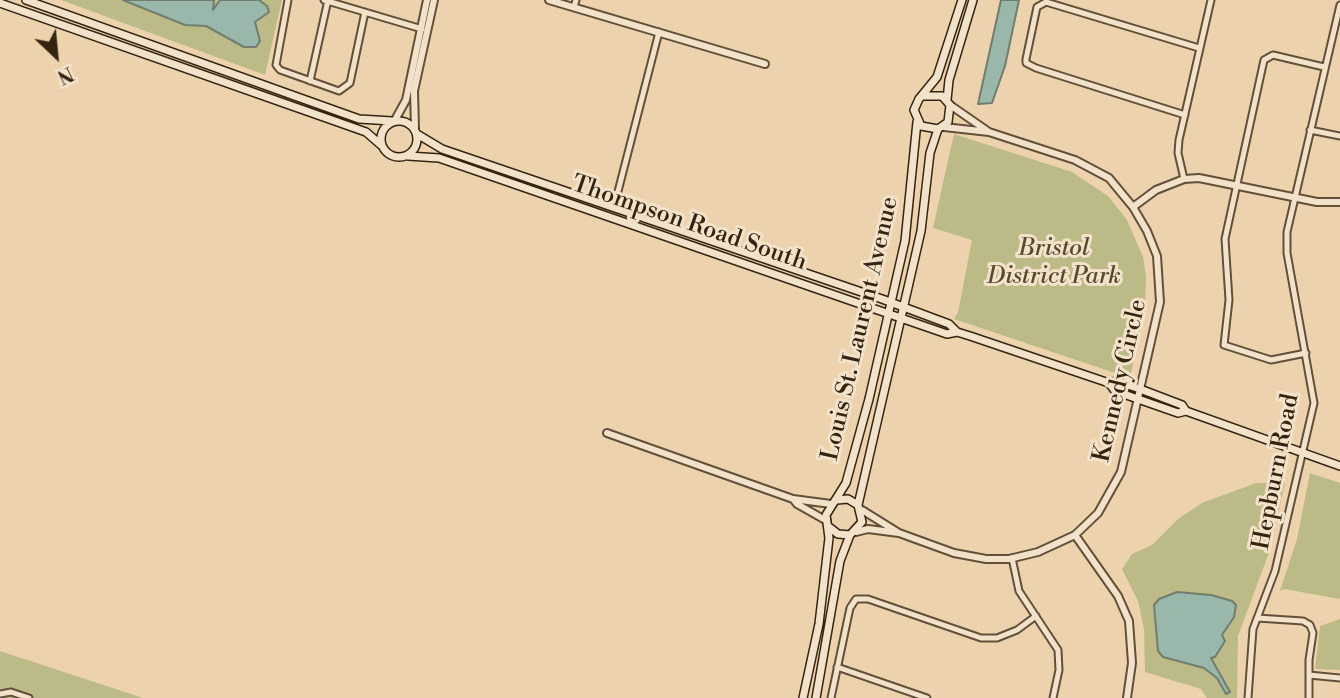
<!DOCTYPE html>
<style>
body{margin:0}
#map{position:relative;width:1340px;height:698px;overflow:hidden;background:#edd2ae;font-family:"Libre Bodoni",serif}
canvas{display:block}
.north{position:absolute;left:21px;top:21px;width:70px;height:70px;-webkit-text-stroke:5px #f3e2ca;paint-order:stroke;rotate:154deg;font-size:19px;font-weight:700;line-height:28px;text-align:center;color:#342511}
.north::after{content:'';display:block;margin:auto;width:24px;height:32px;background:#342511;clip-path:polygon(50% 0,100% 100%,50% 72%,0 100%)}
</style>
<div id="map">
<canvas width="1340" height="698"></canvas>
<div class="north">N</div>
</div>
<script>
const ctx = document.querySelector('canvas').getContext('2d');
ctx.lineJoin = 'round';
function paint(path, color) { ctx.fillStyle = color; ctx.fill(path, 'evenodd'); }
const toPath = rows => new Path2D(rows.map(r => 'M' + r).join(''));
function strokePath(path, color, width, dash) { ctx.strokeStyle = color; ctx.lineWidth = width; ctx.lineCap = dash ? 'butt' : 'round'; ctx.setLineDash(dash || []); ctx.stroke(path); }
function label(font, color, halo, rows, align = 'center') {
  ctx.font = font + ' "Libre Bodoni",serif'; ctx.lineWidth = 6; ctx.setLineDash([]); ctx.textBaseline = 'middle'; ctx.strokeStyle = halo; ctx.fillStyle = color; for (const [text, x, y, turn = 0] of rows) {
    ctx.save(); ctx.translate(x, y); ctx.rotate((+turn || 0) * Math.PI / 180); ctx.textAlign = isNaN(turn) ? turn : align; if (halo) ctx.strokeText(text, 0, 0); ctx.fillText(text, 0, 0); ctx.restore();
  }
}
paint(toPath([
 [61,0,282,0,265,75],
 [954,134,1072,172,1108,196,1127,220,1143,257,1146,276,1145,305,1130,378,954,319,958,312,972,240,933,228],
 [1310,473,1340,483,1340,599,1284,589,1280,591,1297,539],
 [1256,483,1285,483,1270,550,1238,636,1237,698,1207,698,1201,689,1145,672,1144,629,1138,601,1122,569,1132,554,1152,545,1178,519,1202,503],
 [1340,619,1340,670,1315,669,1320,626],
 [0,651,143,698,0,698]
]), '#bcbb88');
const water = toPath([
 [123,0,214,0,213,10,220,0,259,0,267,6,269,12,255,22,260,41,256,47,244,47,206,26,185,25,123,0],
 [1001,0,1019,0,1005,66,992,103,978,104,1001,0],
 [1177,592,1211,595,1232,601,1236,605,1234,617,1222,635,1225,641,1215,657,1211,658,1230,692,1226,694,1217,678,1204,668,1163,657,1158,651,1154,605,1159,599,1177,592]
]);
paint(water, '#99b8ab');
strokePath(water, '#717d6d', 2);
const minor = toPath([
 [288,0,276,65,280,70,339,91,350,83,365,12],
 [324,0,422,29],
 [574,7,576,0],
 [310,81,328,0],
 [1185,115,1036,68,1026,63,1026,59,1037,7,1046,2,1199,48],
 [1310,130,1340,136],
 [1184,179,1178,153,1179,140,1211,0],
 [614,207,659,32],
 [1306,353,1271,360,1224,345,1229,300,1225,239,1264,60,1273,55,1324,67],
 [1012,558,1019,591,1058,650,1059,670,1053,698],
 [1257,618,1303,621,1310,625,1313,633,1309,660,1309,698],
 [837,667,927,698],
 [1309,675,1340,678],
 [0,694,11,692,29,698],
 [831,698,850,608,856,599,868,599,981,638,997,638,1017,630,1036,616],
 [1248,698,1253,629,1275,571,1314,403,1287,253,1287,232,1340,5]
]);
const tertiary = toPath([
 [549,0,765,64],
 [950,105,989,132],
 [395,120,406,100,427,0],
 [415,128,414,91,434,0],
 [1133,207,1156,190,1184,179,1199,178,1317,202,1340,202],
 [607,433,793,499],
 [862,510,899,533],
 [827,521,797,504,793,499,831,504],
 [856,532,868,529,899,533,954,553,986,559,1009,559,1038,552,1075,535,1098,513,1121,472,1160,302,1157,256,1147,231,1133,207,1109,178,1075,160,989,132,944,127],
 [1075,535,1118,596,1129,621,1132,663,1127,698]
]);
const secondary = toPath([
 [26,0,359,119,392,121],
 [0,3,366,132,381,145],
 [924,96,942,96,950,105,948,122,938,129,921,126,914,110,919,99,937,77,962,0],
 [947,100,949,80,973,0],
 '381 139a18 18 0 1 1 36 0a18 18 0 1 1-36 0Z',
 [417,134,442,149,882,299,949,324,957,332],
 [408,156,439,158,947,334,957,332,970,336,1109,383,1116,381,1140,389,1182,405,1186,411],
 [1109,383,1115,391,1178,413,1186,411,1340,466],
 [858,505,921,231,930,153,938,129],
 [829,527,838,534,850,535,862,522,858,505,848,499,837,500],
 [803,698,819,624,829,538,826,515,846,483,869,399,905,241,917,122],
 [816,698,840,561,850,535]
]);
strokePath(minor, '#625038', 9);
strokePath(tertiary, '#625038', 10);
strokePath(secondary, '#342511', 10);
strokePath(minor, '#f3e2ca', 5);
strokePath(tertiary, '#f3e2ca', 6);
strokePath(secondary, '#f3e2ca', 7);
label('24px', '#342511', '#f3e2ca', [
 ["Thompson Road South",689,224,19],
 ["Louis St. Laurent Avenue",861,329,-77],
 ["Kennedy Circle",1121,381,-77],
 ["Hepburn Road",1277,472,-79]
]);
label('italic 24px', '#564a2f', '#f3e2ca', [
 ["Bristol",1054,249],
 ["District Park",1054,277]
]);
</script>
